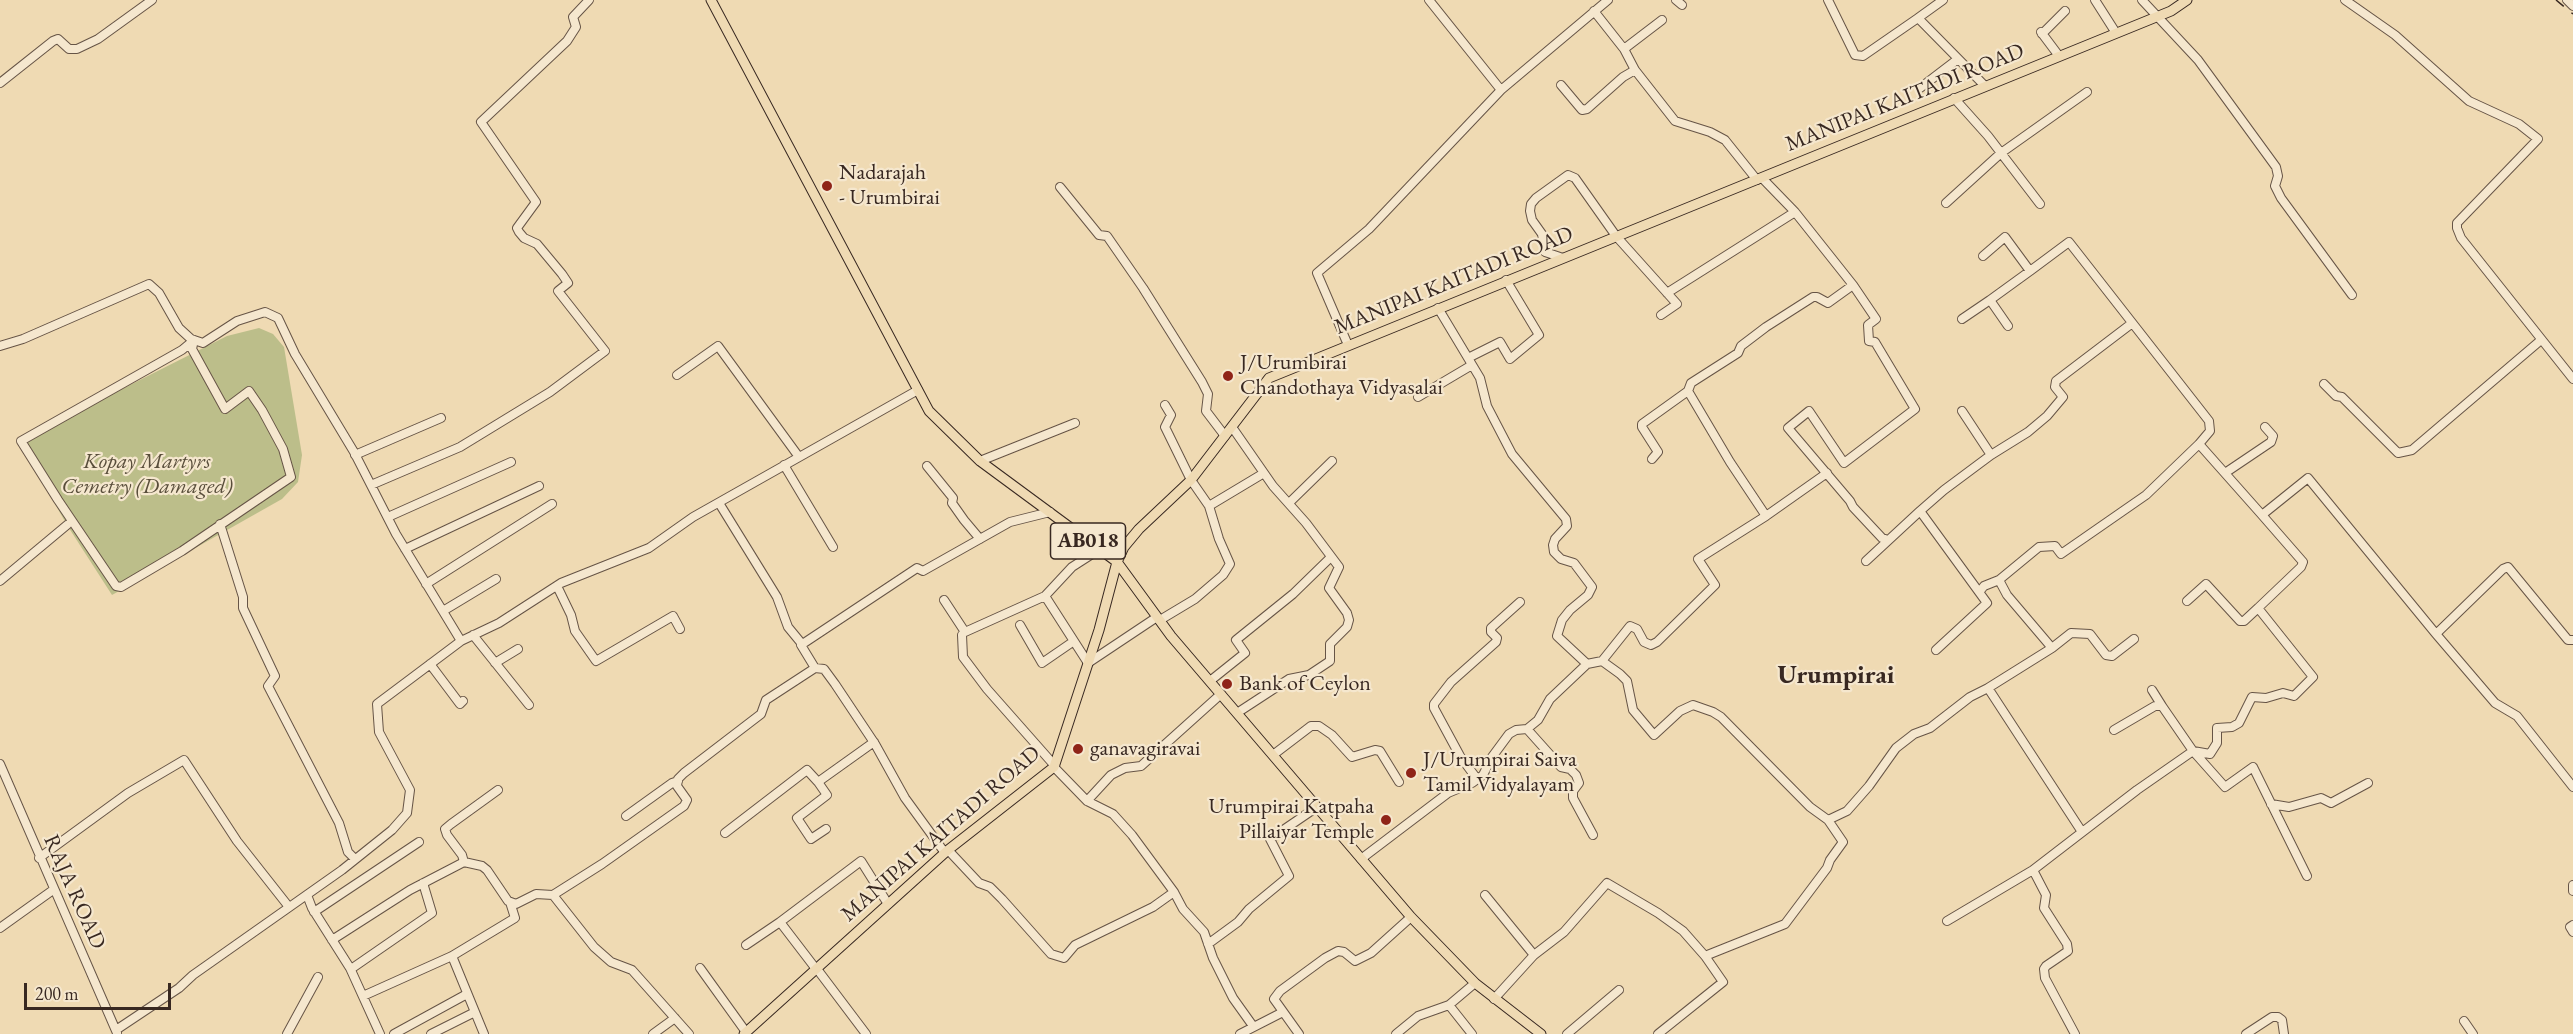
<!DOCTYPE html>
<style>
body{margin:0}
#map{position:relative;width:2573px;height:1034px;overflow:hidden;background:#efdab3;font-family:"EB Garamond",serif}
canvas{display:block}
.scale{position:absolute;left:24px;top:983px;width:147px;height:27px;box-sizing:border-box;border:3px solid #382821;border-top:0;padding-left:8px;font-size:18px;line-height:21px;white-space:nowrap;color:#382821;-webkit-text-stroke:4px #f5e7ce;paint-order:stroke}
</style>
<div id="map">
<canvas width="2573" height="1034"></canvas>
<div class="scale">200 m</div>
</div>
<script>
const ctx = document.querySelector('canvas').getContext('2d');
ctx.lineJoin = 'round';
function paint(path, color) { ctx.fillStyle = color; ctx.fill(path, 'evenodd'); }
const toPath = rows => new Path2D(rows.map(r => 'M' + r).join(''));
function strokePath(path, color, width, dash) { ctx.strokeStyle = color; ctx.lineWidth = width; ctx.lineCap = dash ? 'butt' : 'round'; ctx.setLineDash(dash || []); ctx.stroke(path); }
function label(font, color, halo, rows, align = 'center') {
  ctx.font = font + ' "EB Garamond",serif'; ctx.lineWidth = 4.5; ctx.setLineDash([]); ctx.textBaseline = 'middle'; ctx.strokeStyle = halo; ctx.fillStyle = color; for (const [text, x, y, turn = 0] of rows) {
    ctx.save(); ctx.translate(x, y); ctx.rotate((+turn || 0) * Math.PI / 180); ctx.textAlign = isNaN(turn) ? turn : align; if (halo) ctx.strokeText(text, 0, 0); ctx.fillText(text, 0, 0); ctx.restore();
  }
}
paint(toPath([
 [259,328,273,334,284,347,302,455,298,482,282,499,112,595,67,525,19,441,227,336]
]), '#bcbe8a');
const minor = toPath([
 [1676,0,1682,5],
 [1828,0,1855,55,1863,56,1918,18,1985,86],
 [2095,0,2116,33],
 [2142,0,2198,60,2276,167,2278,176,2275,186,2281,198,2352,295],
 [2345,0,2395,35,2469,101,2519,124,2538,139,2457,223,2457,228,2461,238,2573,379],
 [2567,0,2573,6],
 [1594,11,1624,49,1635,70,1675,121,1710,132,1725,140,1757,180],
 [1918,18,1943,0],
 [2041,32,2059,56],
 [2042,34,2065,11],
 [1624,49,1662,20],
 [0,83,53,41,58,39,69,49,77,49,98,39,152,0],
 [1561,85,1582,110,1587,109,1623,77,1635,70],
 [1920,88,1958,59],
 [1501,90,1608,0],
 [1954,98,1988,136,2040,204],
 [1060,187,1099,235,1107,236,1143,288,1202,382,1208,394,1206,411,1225,436],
 [1946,203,2001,153,2087,92],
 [1795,212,1853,285,1876,319,1868,325,1869,341,1875,342,1915,409,1844,463,1809,411,1788,428,1850,501,1853,507,1882,538,1888,540],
 [1983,256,2005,237,2030,271,2069,242,2209,421,2210,431,2199,444,2262,515,2308,478,2436,634,2495,703,2517,716,2573,787],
 [1563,258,1545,252,1542,234,1532,220,1530,211,1531,204,1536,198,1568,175,1575,178,1616,236,1677,304,1661,315],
 [1667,293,1795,212,1762,178],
 [1438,308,1480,378,1487,406,1512,454,1566,519,1567,526,1555,539,1553,545,1554,552,1561,559,1574,563,1592,587,1588,595,1570,610,1562,620,1557,636,1587,664],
 [1962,319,1990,300],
 [2008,326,1990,300,2030,271],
 [194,340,192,349,225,409,249,391,262,410,283,449,291,477,182,551,121,587,116,586,58,500,21,441,182,350,194,340],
 [1348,345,1317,273,1369,229,1501,90,1429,0],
 [0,346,23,339,149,284,159,293,179,328,191,339,203,343,237,321,265,312,278,318,295,354,354,452,396,534,461,641],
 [1468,358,1500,342,1510,359,1539,335,1506,280],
 [677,375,718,346,799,457],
 [2324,384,2336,396,2342,397,2398,453,2412,450,2541,340],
 [1418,397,1472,365],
 [1962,411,1991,455],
 [1232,427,1273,486,1306,523,1339,567,1329,588,1347,613,1349,620,1347,627,1330,644,1330,661,1309,675,1289,679,1237,713],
 [355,455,441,418],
 [1652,459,1658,452,1642,427,1642,424,1688,391],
 [980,461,1075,423],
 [784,465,833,547],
 [927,466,953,498,952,503,964,520,980,539],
 [1827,473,1766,516,1730,462,1688,391,1691,383,1738,353,1741,346,1766,327,1813,297,1817,297,1828,303,1853,285],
 [2225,473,2271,442,2273,436,2265,427],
 [371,485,460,447,550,392,605,351,558,291,568,283,562,274,537,244,524,238,519,232,517,228,536,202,481,122,567,41,576,27,573,17,589,0],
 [719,503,777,597,788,627,802,644],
 [1289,503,1332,461],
 [1209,506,1264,473],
 [388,517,511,462],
 [220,524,243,597,243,608,275,676,268,686,339,823,348,852,355,859],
 [405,549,539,486],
 [1866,561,1920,511],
 [0,581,67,525],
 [426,584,552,504],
 [557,586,571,615,575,631,596,661,673,616,680,629],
 [1980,591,1984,586,1999,580],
 [1045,596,1088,663,1157,617],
 [944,600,965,632,1045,596,1072,567,1100,549],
 [2258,608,2301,567,2303,562,2262,515],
 [443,611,496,579],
 [1160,620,1195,599,1223,575,1230,564,1219,539,1209,506,1191,480,1165,427,1171,415,1165,405],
 [1020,625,1042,663,1074,641],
 [2436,634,2503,569,2508,567,2568,640,2573,640],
 [473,635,529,705],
 [962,635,963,657,987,689,1055,766],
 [2052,648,2071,633,2090,634,2106,655,2112,656,2134,639],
 [1936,650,1987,603,1920,511,1944,490,1991,455,2028,432,2047,416,2063,397,2055,387,2056,381,2131,324],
 [1602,661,1630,626,1637,629,1644,642,1651,645,1657,642,1715,585,1698,559,1766,516],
 [495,663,518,649],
 [430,664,460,704,463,701],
 [1210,681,1245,653,1236,640,1293,594,1331,557],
 [1988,688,2052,648,2007,595,1999,580,2039,547,2055,546,2061,554,2146,495,2199,444],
 [2152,690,2162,706],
 [1527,729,1561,767,1570,769,1576,775,1579,783,1573,791,1573,798,1593,835],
 [2114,730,2155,706,2162,706,2193,751,2225,787,2253,767,2307,876],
 [1273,755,1311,726,1319,726,1332,735,1352,757,1375,750,1380,751,1399,782],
 [0,764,117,1033],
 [1054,767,1087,801,1113,814,1132,835,1174,892,1183,909,1204,932,1213,958,1233,998,1253,1026],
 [1477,779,1460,756,1434,708,1434,704,1451,682,1496,642,1497,638,1491,632,1491,628,1520,602],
 [818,782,827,795,797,818,811,839,826,829],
 [498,790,451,824,445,829,447,835,462,855,464,862,482,866,487,870,508,901,516,904,536,894,553,895],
 [1087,801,1111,775,1125,768,1141,766,1221,694],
 [2271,804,2289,807,2321,798,2331,803,2368,783],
 [626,816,672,783,678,781],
 [1828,820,1847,811,1869,786,1896,748,1914,734,1930,728,1970,697,1988,688,2082,832],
 [725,833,807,770,818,782,874,742],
 [948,850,979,883,990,887,1002,899,1051,954,1064,958,1075,945,1153,907,1174,892],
 [945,853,905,798,875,744,835,684,824,669,815,668,801,645,917,568,923,571,1010,522,1050,512],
 [39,858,128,793,184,760,237,841,289,907],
 [1361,859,1448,793,1472,783,1483,775,1492,757,1509,734,1516,730,1527,729,1538,720,1550,699,1587,664,1602,661,1620,674,1627,681,1633,710,1654,735,1680,711,1693,705,1713,712,1721,717,1810,807,1828,820,1843,842,1830,860,1827,868,1785,924,1705,956,1723,982,1658,1034],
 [2033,870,2046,895,2044,908,2067,944,2068,951,2046,966,2044,969,2045,978,2075,1034],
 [2573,885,2573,891],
 [307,895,312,908,350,968,380,1034],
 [1485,895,1534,955],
 [314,912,419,842],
 [1947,921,2033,870,2137,790,2193,751,2210,754,2217,743,2217,728,2232,727,2239,723,2252,697,2266,698,2283,693,2294,696,2313,677,2258,608,2244,621,2240,621,2206,584,2187,601],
 [780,922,861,861,888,904],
 [2573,925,2570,927,2573,932],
 [0,928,53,890],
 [332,940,410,890,464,862],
 [1208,944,1238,922,1249,909,1289,876,1270,839,1317,807],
 [746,945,780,922,816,969],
 [452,956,484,1034],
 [700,968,746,1032],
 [351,969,432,913,423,883],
 [817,969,866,1034],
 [363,996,452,956,515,918,510,902],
 [1494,999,1534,955,1564,932,1607,883,1658,913,1683,931,1705,956],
 [1449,1005,1472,1034],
 [2464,1021,2473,1034],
 [116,1030,179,988,193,975,342,870,392,830,407,813,410,790,379,732,377,704,461,641,499,623,561,583,649,548,693,517,918,390],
 [287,1034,318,977],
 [394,1034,467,994],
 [431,1034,475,1012],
 [653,1034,675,1018],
 [689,1034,632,970,611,962,594,947,553,895,602,864,684,806,687,800,677,786,678,779,684,773,761,714,766,700,815,668],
 [1240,1034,1283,1012],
 [1299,1034,1274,999,1280,991,1325,958,1338,951,1344,952,1355,961,1371,953,1411,917],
 [1396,1034,1418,1016,1449,1005,1475,983],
 [1567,1034,1619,990],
 [2246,1034,2272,1017,2278,1017,2282,1020,2284,1034]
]);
const major = toPath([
 [711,0,929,411,980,461,1117,562,1171,636,1411,917,1475,983,1541,1034],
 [744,1034,948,850,1054,767,1099,630,1117,562,1124,547,1139,529,1191,480,1269,378,2171,11,2187,0]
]);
strokePath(minor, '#665446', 10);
strokePath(major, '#382821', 11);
strokePath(minor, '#f5e7ce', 8);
strokePath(major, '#efdab3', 9);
strokePath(toPath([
 [2556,0,2573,14]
]), '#382821', 1.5, [10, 10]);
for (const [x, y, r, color] of [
 [827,186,6,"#8f2418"],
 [1228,376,6,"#8f2418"],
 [1227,684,6,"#8f2418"],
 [1078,749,6,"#8f2418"],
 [1411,773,6,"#8f2418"],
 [1386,820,6,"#8f2418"]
]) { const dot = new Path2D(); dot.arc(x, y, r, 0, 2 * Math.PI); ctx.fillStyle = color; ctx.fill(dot); strokePath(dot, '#f5e7ce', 2); }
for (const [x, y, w] of [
 [1088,541,75]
]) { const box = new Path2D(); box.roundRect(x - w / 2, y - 18, w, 36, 4.5); ctx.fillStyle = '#f5e7ce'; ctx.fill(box); strokePath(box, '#382821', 1.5); }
label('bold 21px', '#382821', null, [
 ["AB018",1088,541]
]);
label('22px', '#382821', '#f5e7ce', [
 ["MANIPAI KAITADI ROAD",1905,98,-22],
 ["MANIPAI KAITADI ROAD",1454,281,-22],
 ["MANIPAI KAITADI ROAD",941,834,-41],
 ["RAJA ROAD",74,892,66]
]);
label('22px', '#382821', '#f5e7ce', [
 ["Nadarajah",839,173],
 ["- Urumbirai",839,198],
 ["J/Urumbirai",1240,363],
 ["Chandothaya Vidyasalai",1240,388],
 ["Bank of Ceylon",1239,684],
 ["ganavagiravai",1090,749],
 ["J/Urumpirai Saiva",1423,760],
 ["Tamil Vidyalayam",1423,785],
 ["Urumpirai Katpaha",1374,807,"right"],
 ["Pillaiyar Temple",1374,832,"right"]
], 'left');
label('italic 22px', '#594e3b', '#f5e7ce', [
 ["Kopay Martyrs",147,462],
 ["Cemetry (Damaged)",147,487]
]);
label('bold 26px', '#382821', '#f5e7ce', [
 ["Urumpirai",1836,676]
]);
</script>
